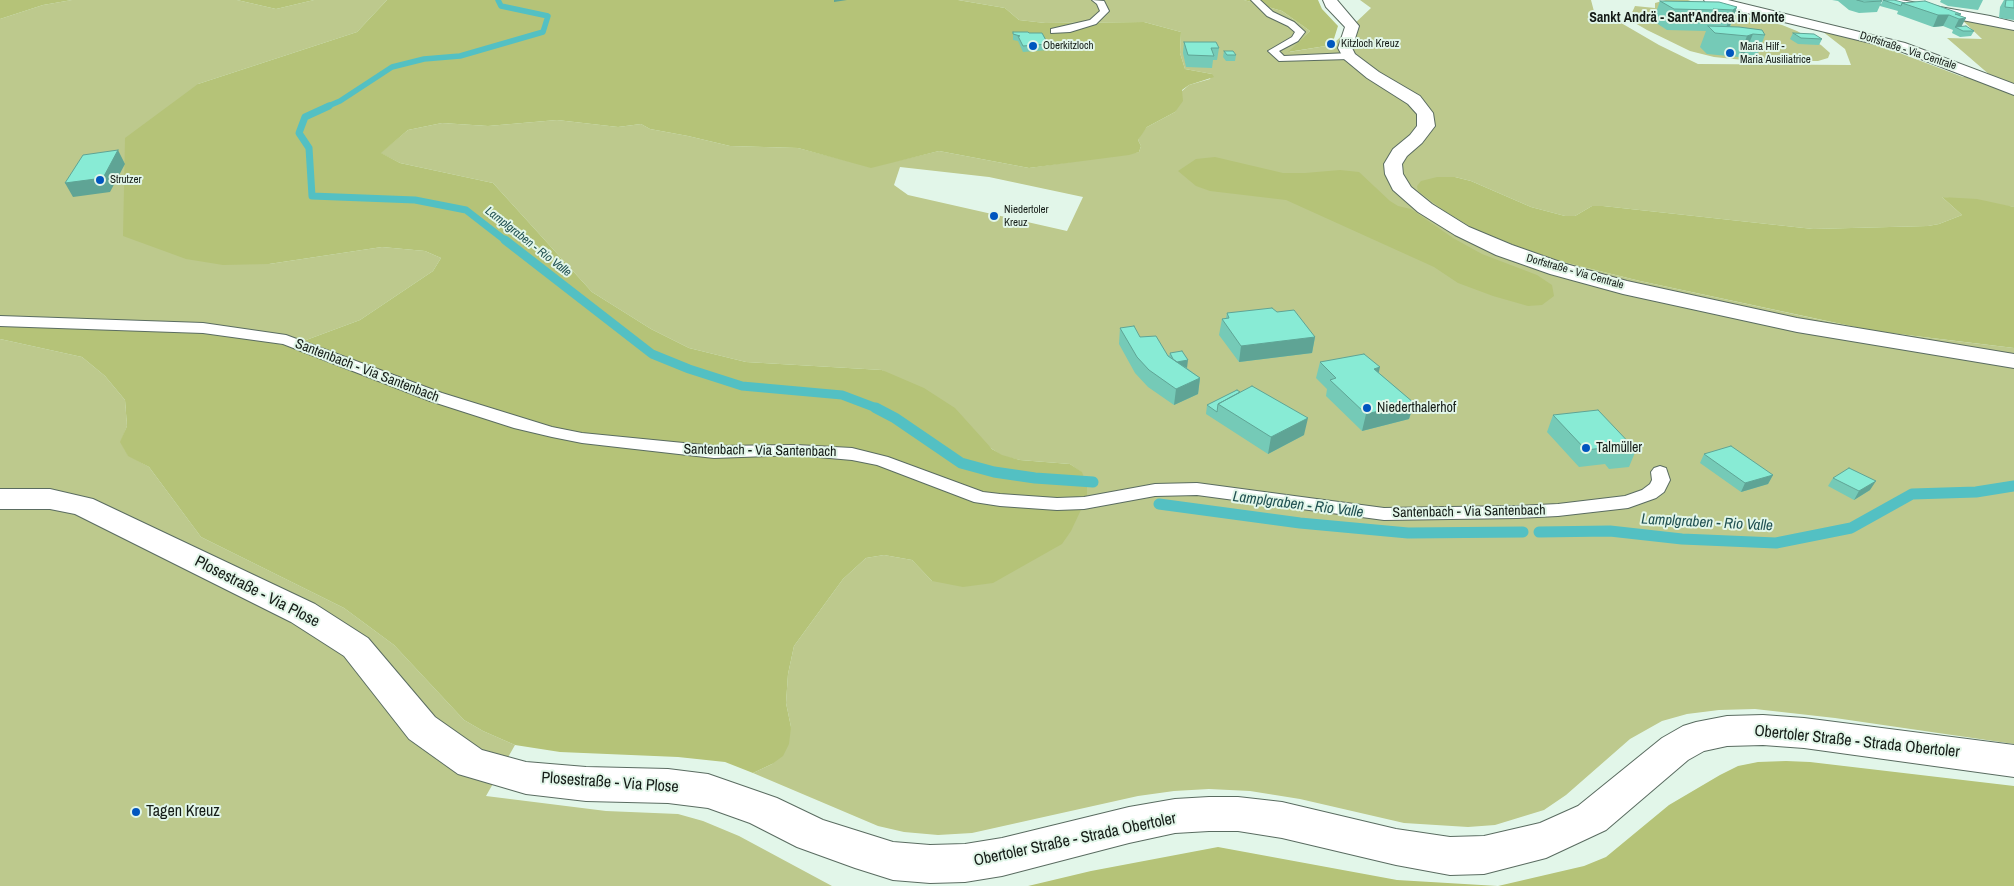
<!DOCTYPE html>
<meta charset="utf-8">
<style>
body{margin:0}
canvas{display:block;background:#e2f6e9}
</style>
<canvas width="2014" height="886"></canvas>
<script>
const ctx = document.querySelector('canvas').getContext('2d');
ctx.lineJoin = 'round';
function paint(path, color) { ctx.fillStyle = color; ctx.fill(path, 'evenodd'); }
const toPath = rows => new Path2D(rows.map(r => 'M' + r).join(''));
function strokePath(path, color, width, dash) { ctx.strokeStyle = color; ctx.lineWidth = width; ctx.lineCap = dash ? 'butt' : 'round'; ctx.setLineDash(dash || []); ctx.stroke(path); }
function label(font, color, halo, rows, align = 'center') {
  ctx.font = font + ' "Archivo Narrow",sans-serif'; ctx.lineWidth = 4; ctx.setLineDash([]); ctx.textBaseline = 'middle'; ctx.strokeStyle = halo; ctx.fillStyle = color; for (const [text, x, y, turn = 0] of rows) {
    ctx.save(); ctx.translate(x, y); ctx.rotate((+turn || 0) * Math.PI / 180); ctx.textAlign = isNaN(turn) ? turn : align; if (halo) ctx.strokeText(text, 0, 0); ctx.fillText(text, 0, 0); ctx.restore();
  }
}
paint(toPath([
 [72,0,237,0,276,9,314,0,387,0,357,32,198,84,269,264,382,247,425,251,441,258,433,271,360,320,290,346,214,333,0,326,0,19,43,5],
 [958,0,1244,0,1282,11,1310,31,1289,52,1332,45,1371,8,1360,0,1591,0,1596,19,1616,20,1659,45,1698,64,1851,65,1845,49,1822,31,1876,44,1963,77,1991,76,1947,38,1982,39,1959,17,2014,30,2014,207,1942,197,1962,215,1939,224,1928,226,1813,229,1603,206,1592,206,1575,216,1565,216,1531,207,1471,181,1455,177,1437,177,1446,212,1472,228,1516,246,1563,262,1640,281,1873,331,2014,348,2014,744,1835,718,1755,709,1719,710,1687,714,1662,721,1630,739,1566,795,1544,810,1495,825,1468,827,1404,823,1300,799,1250,791,1209,789,1174,791,1138,796,972,833,938,835,904,832,878,826,753,773,772,764,791,727,786,703,788,674,794,646,843,579,866,558,884,555,912,560,932,581,1081,472,1070,464,1020,460,1002,456,882,370,746,362,689,348,651,329,592,292,493,183,400,163,380,153,408,130,442,123,488,126,557,120,618,127,641,124,650,129,688,136,730,146,798,148,871,167,939,151,1029,168,1139,152,1141,146,1138,140,1141,134,1147,127,1175,112,1182,91,1189,85,1210,79,1212,74,1185,69,1180,53,1181,32,1144,22,1045,23,1019,20,1005,8],
 [900,167,989,177,1083,197,1067,231,908,195,894,185],
 [1666,0,1688,0,1725,14,1743,16,1782,25,1797,31,1821,45,1830,53,1828,58,1818,61,1753,61,1714,57,1690,51,1647,30,1635,23,1630,17,1635,6,1655,8,1655,3],
 [0,339,82,357,105,376,125,400,127,426,121,442,128,455,149,467,201,537,344,608,394,645,464,720,483,731,515,745,486,796,606,811,678,814,703,821,739,836,832,886,0,886]
]), '#bdc98d');
paint(toPath([
 [0,0,72,0,43,5,0,19],
 [237,0,314,0,276,9],
 [387,0,958,0,1005,8,1019,20,1045,23,1144,22,1181,32,1180,53,1185,69,1212,74,1214,77,1189,85,1182,90,1183,101,1175,112,1147,127,1138,140,1141,146,1139,152,1129,155,1029,168,939,151,871,168,798,148,730,146,688,136,650,129,641,124,618,127,557,120,488,126,442,123,408,130,381,153,400,163,493,183,592,292,651,329,689,348,746,362,882,370,924,388,955,408,992,449,1002,455,1020,460,1070,464,1082,472,1087,486,1087,497,1071,531,1062,544,993,583,963,587,932,581,912,560,884,555,866,558,843,579,794,646,788,674,786,703,791,727,789,744,783,756,772,764,753,773,725,762,678,757,560,752,515,745,483,731,464,720,394,645,344,608,201,537,149,467,128,456,120,442,127,426,125,400,105,376,82,357,0,339,0,326,214,333,290,346,360,320,433,271,441,258,425,251,382,247,269,264,223,265,186,259,123,236,125,138,198,84,357,32],
 [1244,0,1318,0,1322,9,1338,26,1332,45,1288,52,1310,31,1282,11],
 [1215,157,1283,173,1305,173,1340,170,1359,172,1390,201,1398,206,1411,209,1453,238,1482,254,1537,275,1552,285,1554,296,1542,305,1528,306,1493,296,1458,283,1434,267,1286,200,1210,191,1196,186,1178,171,1196,159],
 [1437,177,1455,177,1471,181,1531,207,1565,216,1575,216,1592,206,1603,206,1813,229,1928,226,1939,224,1962,215,1942,197,1977,199,2014,207,2014,348,1874,331,1640,281,1563,262,1516,246,1472,228,1446,212,1418,191,1417,186,1421,181],
 [1786,761,1810,762,2014,786,2014,886,1028,886,1091,871,1218,847,1397,880,1498,886,1584,866,1606,857,1669,805,1720,775,1738,766,1758,762]
]), '#b5c378');
strokePath(toPath([
 [326,107,340,101,392,67,424,59,460,56,543,32,548,16,501,6,498,0]
]), '#53c0c3', 5.5);
strokePath(toPath([
 [329,106,305,117,299,133,309,148,312,196,415,200,466,210,506,241]
]), '#53c0c3', 7);
strokePath(toPath([
 [505,240,652,354,689,369,742,386,842,395,879,409]
]), '#53c0c3', 9);
strokePath(toPath([
 [876,408,895,418,961,463,994,472,1035,478,1093,482],
 [1159,504,1300,523,1408,533,1523,532],
 [1539,532,1610,531,1682,539,1776,543,1851,528,1912,494,1976,492,2014,486]
]), '#53c0c3', 11);
const service = toPath([
 [1092,0,1104,1,1109,11,1096,24,1070,32,1051,33,1051,29,1090,20,1100,11,1097,4,1092,0],
 [1251,0,1260,0,1273,12,1294,22,1305,32,1298,41,1279,51,1284,56,1349,53,1354,56,1349,59,1279,61,1268,51,1292,37,1295,32,1288,26,1267,16,1251,0],
 [0,316,203,323,286,335,442,393,552,427,582,433,714,446,796,445,852,448,888,457,983,492,1000,494,1057,498,1084,497,1155,484,1197,483,1384,508,1517,506,1558,504,1625,496,1642,490,1650,484,1652,480,1651,472,1654,468,1660,466,1666,468,1670,480,1664,492,1656,498,1628,508,1558,516,1517,518,1384,520,1197,495,1155,496,1084,509,1057,510,1000,506,974,502,877,465,852,460,796,455,714,458,582,443,552,437,514,428,430,401,283,344,203,333,0,326,0,316]
]);
const minor = toPath([
 [1872,0,1901,0,1990,16,2014,22,2014,30,1879,4,1872,0]
]);
const tertiary = toPath([
 [1323,0,1337,0,1359,26,1352,48,1355,54,1379,72,1420,96,1433,113,1435,126,1422,143,1407,156,1402,164,1403,174,1411,187,1432,204,1469,227,1512,245,1566,264,1627,281,1797,318,2014,354,2014,368,1797,332,1623,294,1550,274,1496,255,1455,235,1418,212,1393,190,1385,174,1384,164,1393,149,1410,135,1417,126,1417,114,1408,104,1367,78,1344,59,1338,48,1345,27,1326,7,1323,0],
 [1704,0,1728,0,1905,43,2014,84,2014,95,1895,49,1706,3,1704,0],
 [0,489,50,489,93,499,315,604,368,638,435,717,482,750,526,762,586,767,668,769,708,774,777,798,823,820,893,842,930,845,965,844,1002,838,1129,807,1175,799,1209,797,1238,797,1282,802,1396,829,1450,837,1484,836,1540,823,1578,806,1662,738,1683,726,1696,722,1727,716,1763,715,1804,718,2014,745,2014,777,1804,748,1763,745,1727,746,1704,751,1688,760,1606,830,1546,858,1484,874,1450,875,1396,865,1282,838,1238,831,1209,831,1175,833,1129,843,1002,876,965,882,930,883,893,880,855,868,797,847,750,823,708,808,668,803,586,801,526,794,458,774,409,739,344,656,291,622,75,514,50,509,0,509,0,489]
]);
strokePath(service, '#5a6c61', 2);
strokePath(minor, '#5a6c61', 2);
strokePath(tertiary, '#5a6c61', 2);
paint(service, '#fff');
paint(minor, '#fff');
paint(tertiary, '#fff');
paint(toPath([
 [1832,0,1880,0,1882,1,1877,12,1859,13,1849,10,1838,1],
 [1883,0,1905,3,1961,14,1960,16,1962,27,1974,31,1971,36,1960,37,1952,33,1953,30,1943,26,1933,27,1897,14,1898,11,1880,6],
 [1941,0,1983,0,1978,10,1948,6,1940,2],
 [2004,0,2014,0,2014,20,1999,18,2000,7],
 [1660,1,1737,7,1730,27,1765,35,1757,56,1744,55,1739,57,1707,54,1700,47,1706,31,1667,30,1653,21],
 [1013,32,1029,33,1048,44,1048,50,1023,52,1018,41,1013,40],
 [1793,33,1822,39,1819,45,1798,44,1790,39],
 [1184,42,1219,48,1217,60,1213,60,1212,68,1186,67,1183,53],
 [1224,51,1236,55,1235,61,1226,61,1223,57],
 [1277,312,1315,337,1312,353,1239,362,1219,335,1222,319,1226,318,1227,313],
 [1120,328,1140,337,1169,356,1170,353,1187,368,1200,378,1198,394,1174,405,1148,387,1135,373,1119,344],
 [1320,362,1378,372,1414,403,1409,419,1362,431,1326,396,1327,389,1316,378],
 [1237,390,1304,435,1268,454,1206,414,1207,405],
 [1553,415,1636,450,1629,467,1609,469,1605,464,1579,467,1547,432],
 [1704,454,1773,475,1768,484,1741,492,1700,463],
 [1833,478,1870,490,1854,500,1828,486]
]), '#75cab7');
paint(toPath([
 [834,0,847,0,834,2],
 [1737,7,1729,28,1725,30,1733,10],
 [1938,15,1949,15,1943,26,1933,27],
 [1966,18,1960,29,1955,27,1959,19],
 [1753,34,1744,55,1739,57,1747,36],
 [118,150,125,164,110,192,73,197,65,183],
 [1315,337,1312,353,1239,362,1241,346],
 [1188,360,1187,368,1175,362],
 [1380,367,1376,384,1374,369],
 [1200,378,1198,394,1174,405,1176,389],
 [1414,403,1409,419,1362,431,1366,414],
 [1308,418,1304,435,1268,454,1271,437],
 [1773,475,1768,484,1741,492,1745,483],
 [1876,481,1870,490,1854,500,1859,491]
]), '#5fa495');
const building = toPath([
 [1857,0,1880,0,1882,1,1864,2,1857,0],
 [1883,0,1894,0,1905,3,1902,3,1901,6,1883,0],
 [2006,0,2014,0,2014,8,2005,7,2006,0],
 [1660,1,1719,2,1737,7,1733,10,1713,9,1715,10,1674,9,1660,1],
 [1925,1,1961,14,1955,14,1966,18,1959,19,1949,15,1938,15,1902,3,1925,1],
 [1708,26,1739,27,1762,30,1765,35,1753,34,1747,36,1715,33,1708,26],
 [1966,26,1974,31,1963,31,1955,27,1966,26],
 [1013,32,1028,32,1029,33,1042,33,1048,44,1023,46,1018,36,1020,36,1013,34,1013,32],
 [1793,33,1814,34,1822,39,1801,38,1793,33],
 [1184,42,1216,42,1219,48,1211,48,1214,56,1188,55,1184,42],
 [1224,51,1233,51,1236,55,1227,55,1224,51],
 [118,150,103,178,65,183,83,155,118,150],
 [1272,308,1277,312,1294,310,1315,337,1241,346,1222,319,1229,318,1227,313,1272,308],
 [1134,326,1140,337,1156,336,1168,356,1200,378,1176,389,1149,370,1137,357,1120,328,1134,326],
 [1182,351,1188,360,1177,362,1173,359,1170,353,1182,351],
 [1364,354,1380,367,1374,369,1414,403,1366,414,1330,380,1336,378,1320,362,1364,354],
 [1252,386,1308,418,1271,437,1218,404,1252,386],
 [1237,390,1240,392,1218,404,1217,412,1207,405,1237,390],
 [1598,410,1636,450,1617,452,1612,447,1586,450,1553,415,1598,410],
 [1731,446,1773,475,1745,483,1704,454,1731,446],
 [1849,468,1876,481,1859,491,1833,478,1849,468]
]);
paint(building, '#88ebd5');
strokePath(building, '#5fa495', 1);
for (const [x, y, r, color] of [
 [1331,44,5,"#0056bf"],
 [1033,46,5,"#0056bf"],
 [1730,53,5,"#0056bf"],
 [100,180,5,"#0056bf"],
 [994,216,5,"#0056bf"],
 [1367,408,5,"#0056bf"],
 [1586,448,5,"#0056bf"],
 [136,812,5,"#0056bf"]
]) { const dot = new Path2D(); dot.arc(x, y, r, 0, 2 * Math.PI); ctx.fillStyle = color; ctx.fill(dot); strokePath(dot, '#e2f6e9', 2); }
label('11px', '#151c17', '#e2f6e9', [
 ["Kitzloch Kreuz",1341,44],
 ["Oberkitzloch",1043,46],
 ["Maria Hilf -",1740,47],
 ["Maria Ausiliatrice",1740,60],
 ["Strutzer",110,180],
 ["Niedertoler",1004,210],
 ["Kreuz",1004,223]
], 'left');
label('11px', '#151c17', '#e2f6e9', [
 ["Dorfstraße - Via Centrale",1908,51,18],
 ["Dorfstraße - Via Centrale",1575,272,16]
]);
label('italic 12px', '#205051', '#e2f6e9', [
 ["Lamplgraben - Rio Valle",528,242,38]
]);
label('bold 14px', '#151c17', '#e2f6e9', [
 ["Sankt Andrä - Sant'Andrea in Monte",1687,18]
]);
label('14px', '#151c17', '#e2f6e9', [
 ["Santenbach - Via Santenbach",367,371,21],
 ["Santenbach - Via Santenbach",760,451,1],
 ["Santenbach - Via Santenbach",1469,512,-1]
]);
label('14px', '#151c17', '#e2f6e9', [
 ["Niederthalerhof",1377,408],
 ["Talmüller",1596,448]
], 'left');
label('italic 15px', '#205051', '#e2f6e9', [
 ["Lamplgraben - Rio Valle",1298,505,7],
 ["Lamplgraben - Rio Valle",1707,523,3]
]);
label('16px', '#151c17', '#e2f6e9', [
 ["Plosestraße - Via Plose",257,592,27],
 ["Obertoler Straße - Strada Obertoler",1857,742,6],
 ["Plosestraße - Via Plose",610,783,4],
 ["Obertoler Straße - Strada Obertoler",1075,840,-12]
]);
label('16px', '#151c17', '#e2f6e9', [
 ["Tagen Kreuz",146,812]
], 'left');
</script>
